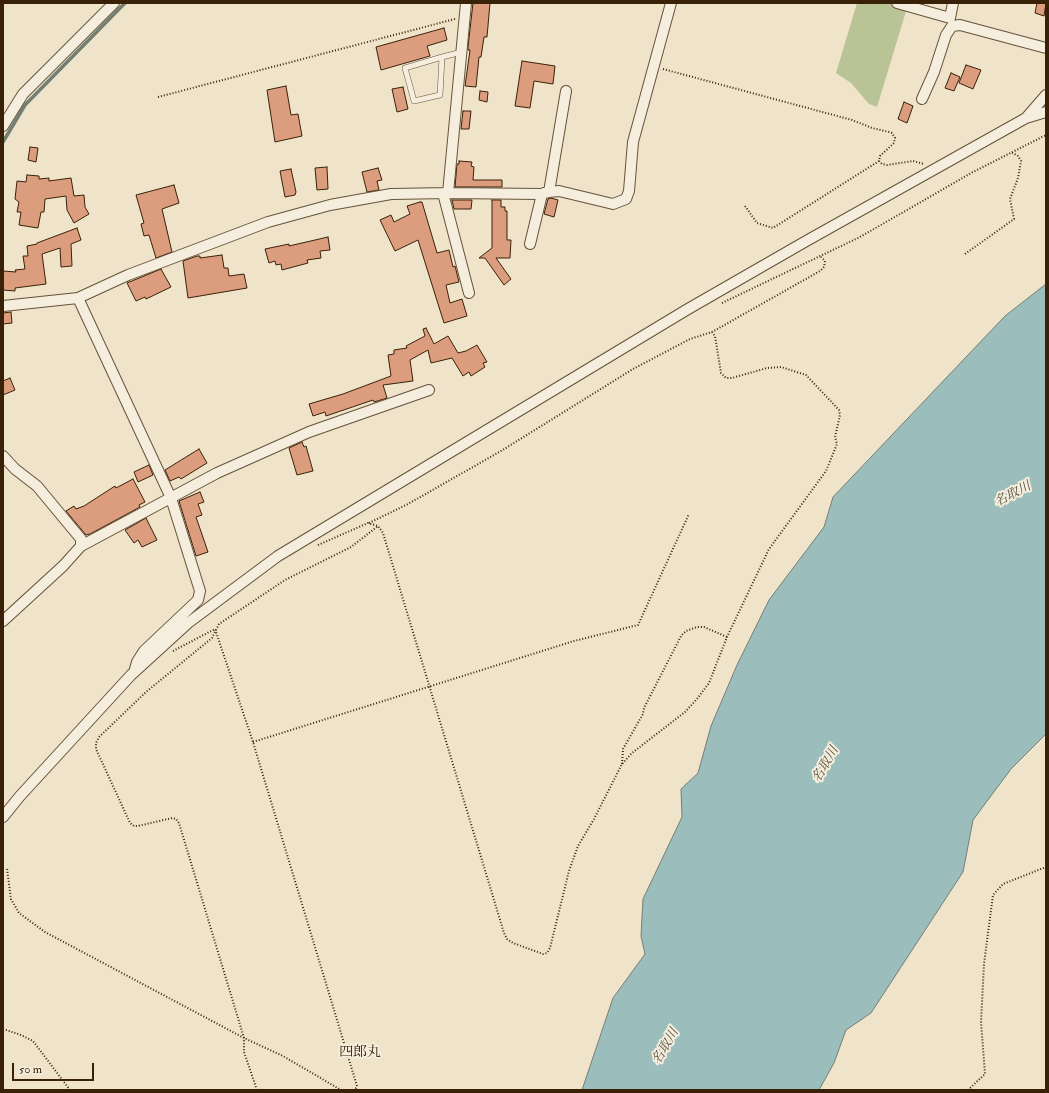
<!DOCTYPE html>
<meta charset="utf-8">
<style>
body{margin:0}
#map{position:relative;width:1049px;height:1093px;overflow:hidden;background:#efe3ca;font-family:"IM FELL Double Pica",serif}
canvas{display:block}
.frame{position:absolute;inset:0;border:4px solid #392107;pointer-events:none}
.scale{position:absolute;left:12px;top:1063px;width:82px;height:18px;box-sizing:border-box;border:2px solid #392107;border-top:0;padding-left:5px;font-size:12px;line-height:14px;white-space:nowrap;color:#392107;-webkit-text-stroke:3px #f5eddd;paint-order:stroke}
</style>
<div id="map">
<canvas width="1049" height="1093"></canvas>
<div class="frame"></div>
<div class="scale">50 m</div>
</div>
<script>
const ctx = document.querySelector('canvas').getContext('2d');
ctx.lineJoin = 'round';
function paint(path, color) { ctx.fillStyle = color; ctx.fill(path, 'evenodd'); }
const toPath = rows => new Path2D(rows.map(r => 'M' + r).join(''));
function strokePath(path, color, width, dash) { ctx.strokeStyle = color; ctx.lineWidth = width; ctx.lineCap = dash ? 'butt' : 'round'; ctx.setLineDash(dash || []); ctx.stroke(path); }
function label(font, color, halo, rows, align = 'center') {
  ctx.font = font + ' "IM FELL Double Pica","Noto Serif JP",serif'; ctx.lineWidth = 4; ctx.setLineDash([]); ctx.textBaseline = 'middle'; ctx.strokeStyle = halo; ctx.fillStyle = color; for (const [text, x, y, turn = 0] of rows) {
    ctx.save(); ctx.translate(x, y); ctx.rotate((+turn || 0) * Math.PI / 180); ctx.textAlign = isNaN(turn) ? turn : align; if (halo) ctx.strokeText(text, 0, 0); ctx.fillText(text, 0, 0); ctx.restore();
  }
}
paint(toPath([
 [857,3,887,3,907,8,877,107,869,104,851,83,836,73]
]), '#bac396');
const water = toPath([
 [1046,284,1046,734,1011,769,973,820,963,872,871,1013,846,1030,834,1063,819,1090,582,1090,613,998,645,954,641,936,643,899,682,817,681,789,698,773,711,726,737,665,769,600,824,527,833,497,1005,316,1046,284]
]);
paint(water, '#9bbdbc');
strokePath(water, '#747f74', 1);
strokePath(toPath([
 [3,142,25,105,125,3]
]), '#747f74', 3.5);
const building = toPath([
 [473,3,490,3,487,37,484,37,481,57,479,57,476,87,465,86,470,50,468,50,468,47,473,3],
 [1037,3,1046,3,1044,16,1035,13,1037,3],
 [444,28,447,40,427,46,430,56,381,70,376,47,444,28],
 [522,61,555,66,553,84,534,81,530,108,515,106,522,61],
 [966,65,981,70,973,89,959,83,966,65],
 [951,73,960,77,954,91,945,88,951,73],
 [286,86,291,115,298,114,302,136,275,142,267,90,286,86],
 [403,87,408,109,397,112,392,89,403,87],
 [480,91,488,92,487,102,479,100,480,91],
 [904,102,913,106,907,123,898,119,904,102],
 [463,111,471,111,469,129,461,129,463,111],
 [30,147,38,148,36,162,28,160,30,147],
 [459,161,472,162,471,166,474,167,473,180,502,180,502,187,455,187,457,164,459,164,459,161],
 [327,167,328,189,317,190,315,168,327,167],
 [378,168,382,180,377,181,379,190,367,192,362,172,378,168],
 [291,169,296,192,295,195,285,197,280,171,291,169],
 [27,175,39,176,39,179,49,178,49,181,71,178,74,196,84,195,85,207,89,214,74,223,67,210,66,196,45,199,44,212,41,212,38,228,19,225,21,212,17,212,19,202,15,199,17,181,26,182,27,175],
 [174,185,179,203,162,209,172,252,156,258,149,235,144,236,141,224,144,223,136,195,174,185],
 [551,198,558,200,554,217,544,214,548,199,551,198],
 [452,200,472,200,471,209,454,209,452,200],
 [492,200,501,200,501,207,505,207,505,211,507,211,507,240,511,240,510,258,496,258,511,279,504,285,485,258,479,258,492,248,492,200],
 [420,202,422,202,437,253,449,250,453,267,455,266,459,282,446,285,450,303,462,299,467,316,444,323,418,240,395,251,380,220,391,215,394,222,410,214,407,206,420,202],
 [77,228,81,240,71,244,72,266,61,267,60,248,42,254,46,284,15,288,15,291,3,290,3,271,16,272,15,270,25,269,23,256,28,256,27,246,37,244,37,243,77,228],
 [328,237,330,250,320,251,321,258,307,260,308,263,282,270,281,264,276,265,275,261,269,263,265,249,289,244,289,246,328,237],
 [222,255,224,268,228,268,229,276,244,274,247,288,188,298,183,261,197,256,200,256,200,258,222,255],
 [161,269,171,287,146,299,145,297,136,301,127,283,161,269],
 [11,312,12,323,3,324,3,313,11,312],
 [426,328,434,344,448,336,458,353,466,351,477,345,487,362,483,363,485,367,471,376,469,372,463,376,452,358,431,363,428,350,410,360,413,381,383,385,387,398,374,402,373,400,326,416,325,412,313,416,309,404,343,394,391,376,388,355,394,354,394,350,407,348,406,346,425,336,423,329,426,328],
 [10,378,15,390,3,395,3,381,10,378],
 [302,442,304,447,306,446,313,471,297,475,289,448,302,442],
 [199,449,207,463,181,479,179,477,170,481,165,470,199,449],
 [149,465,153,475,138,482,134,472,149,465],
 [133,479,145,502,139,505,140,507,90,534,86,535,66,511,74,506,76,509,84,506,115,486,116,488,133,479],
 [200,492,204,502,198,504,202,515,196,517,208,552,196,556,179,501,200,492],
 [146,518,157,540,142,547,138,540,134,543,125,530,146,518]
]);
paint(building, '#db9d7e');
strokePath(building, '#392107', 1);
const lane = toPath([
 [442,57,440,95,414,101,405,68,442,57,462,52]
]);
const street = toPath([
 [466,3,448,193,542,194,530,244],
 [897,3,950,18,953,3],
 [922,99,934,72,946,35,952,26,960,25,1046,48],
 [1026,118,1046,95],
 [3,126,23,94,114,3],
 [549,192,559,191,613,204,626,199,629,191,633,142,671,3],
 [443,193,469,293],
 [544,193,549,192,566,91],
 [78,298,171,498,200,591,198,600,144,651,137,662,135,669],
 [3,306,78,298,128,275,268,222,330,205,391,194,448,193],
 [3,456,15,469,37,486,81,539,81,546,63,566,3,621],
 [81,546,217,473,309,432,429,390],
 [3,817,20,796,131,675,188,623,278,556,688,309,808,240,1026,118,1046,112]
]);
strokePath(lane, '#665238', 6);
strokePath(street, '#665238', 12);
strokePath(toPath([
 [663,69,852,120,872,128,889,132,892,133,895,138,894,143,880,156,879,161,882,164,887,165,913,161,924,164],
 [158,97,455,19],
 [745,206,757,223,773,228,879,161],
 [965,254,1014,219,1010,199,1018,178,1021,161,1018,156,1011,152],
 [722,303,860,237,971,173,1046,135],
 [369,523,408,504,501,451,633,369,690,339,712,332,820,271,824,267,825,261,821,257],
 [318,545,368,523,378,526,383,533,504,933,507,939,513,943,543,954,547,953,550,948,569,871,578,846,594,819,622,764,632,753,685,712,697,699,709,683,727,637,769,549,826,471,837,444,835,437,840,415,839,410,806,375,781,367,767,368,732,378,726,378,721,373,715,336,712,332],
 [173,651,215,629,253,742,357,1086,355,1090],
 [253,742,574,641,638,625,689,514],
 [622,764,623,749,643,714,644,708,681,636,686,631,697,627,704,627,727,637],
 [7,869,11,899,19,913,45,932,244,1038,283,1056,341,1090],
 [3,1029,21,1035,33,1041,70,1090],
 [257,1090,244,1052,244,1038,179,823,176,819,172,818,138,826,134,826,130,823,96,749,96,743,99,737,146,692,212,638,219,624,285,580,351,547,378,526],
 [968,1090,985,1074,981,1022,984,964,993,895,1003,884,1046,867]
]), '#392107', 2, [1, 2]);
strokePath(lane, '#f5eddd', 5);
strokePath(street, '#f5eddd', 10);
label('italic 13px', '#56503d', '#f5eddd', [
 ["名取川",1013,495,-28],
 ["名取川",826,765,-60],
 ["名取川",666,1047,-60]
]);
label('14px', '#392107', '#f5eddd', [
 ["四郎丸",360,1053]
]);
</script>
